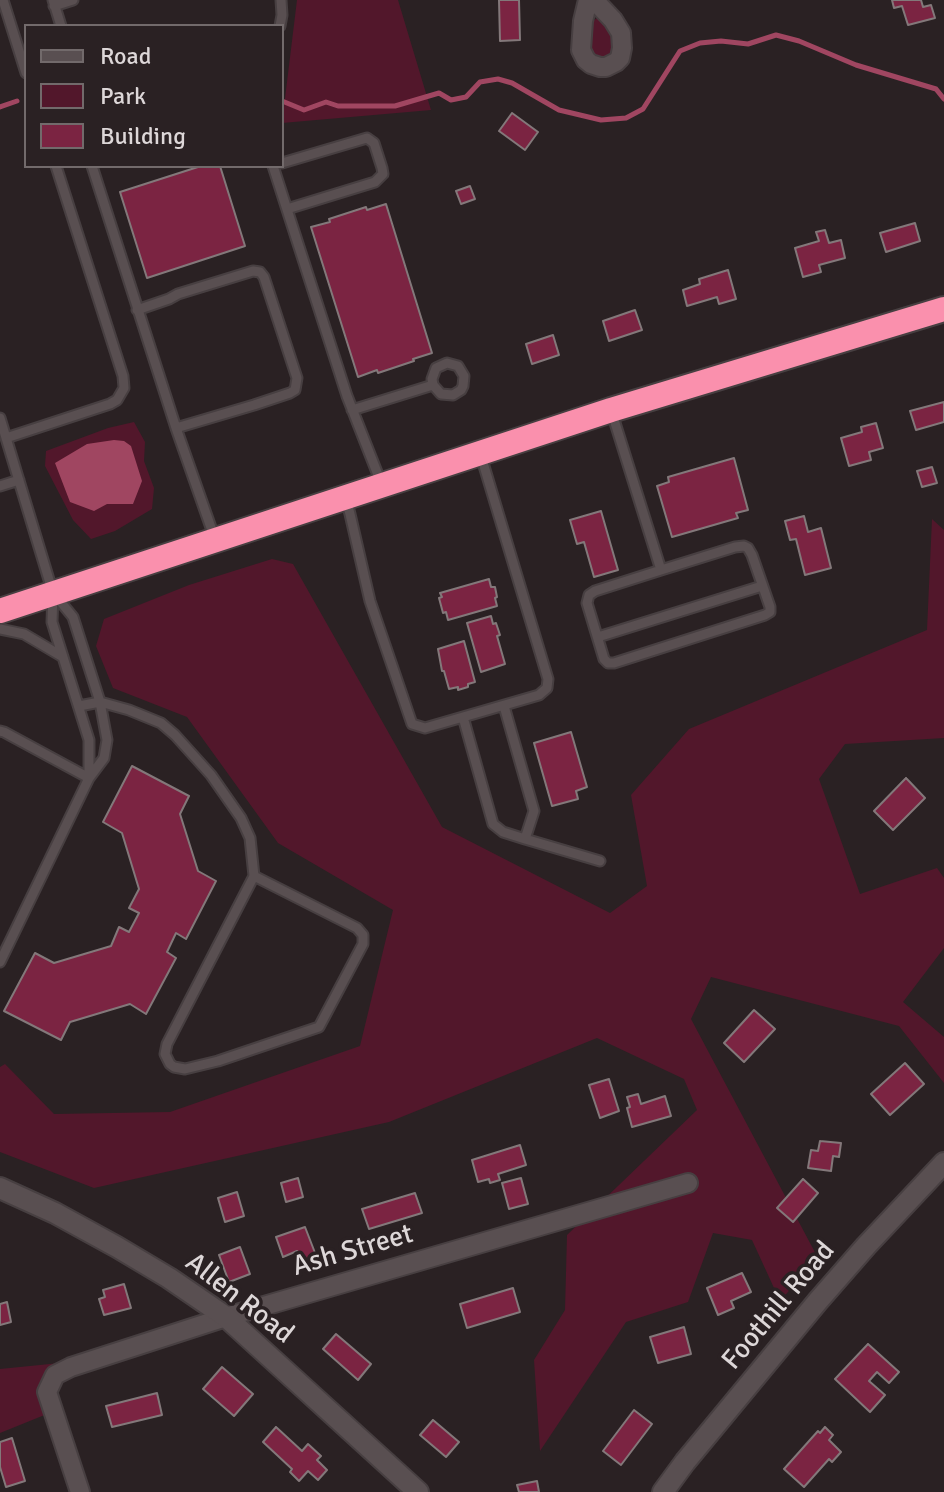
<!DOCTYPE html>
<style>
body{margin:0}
#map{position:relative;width:944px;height:1492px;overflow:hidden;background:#2a2123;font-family:Signika,sans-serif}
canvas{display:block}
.legend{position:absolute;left:24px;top:24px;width:260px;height:144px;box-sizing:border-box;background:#2a2123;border:2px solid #726a6b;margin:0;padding:10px 14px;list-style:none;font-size:24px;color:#ddd7d8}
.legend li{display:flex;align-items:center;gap:16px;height:40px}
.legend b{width:40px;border:2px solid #726a6b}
</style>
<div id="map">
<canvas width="944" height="1492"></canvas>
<ul class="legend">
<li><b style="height:10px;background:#594f51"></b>Road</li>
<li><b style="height:22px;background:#52172b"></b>Park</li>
<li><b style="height:22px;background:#7b2442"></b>Building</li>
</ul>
</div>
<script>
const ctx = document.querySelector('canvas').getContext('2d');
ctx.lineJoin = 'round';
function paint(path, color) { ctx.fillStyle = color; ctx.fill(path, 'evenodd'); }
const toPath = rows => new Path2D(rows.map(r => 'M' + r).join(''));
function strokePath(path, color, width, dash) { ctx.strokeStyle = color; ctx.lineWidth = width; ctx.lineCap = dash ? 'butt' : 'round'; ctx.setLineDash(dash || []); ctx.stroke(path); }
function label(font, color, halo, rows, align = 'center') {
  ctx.font = font + ' Signika,sans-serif'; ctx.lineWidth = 7; ctx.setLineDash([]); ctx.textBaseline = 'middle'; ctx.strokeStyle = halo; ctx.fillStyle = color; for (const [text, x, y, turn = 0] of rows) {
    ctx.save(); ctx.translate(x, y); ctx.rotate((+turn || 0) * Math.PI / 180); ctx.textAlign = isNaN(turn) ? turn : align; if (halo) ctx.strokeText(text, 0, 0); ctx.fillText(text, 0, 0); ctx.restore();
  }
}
paint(toPath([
 [297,0,398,0,431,110,282,123],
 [597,18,603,18,617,42,611,58,600,60,590,52,590,23],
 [134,422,145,442,144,461,154,488,152,509,115,531,91,539,73,520,45,466,46,451,108,428],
 [932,519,944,530,944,738,845,744,819,779,860,894,937,868,944,878,944,948,903,1002,944,1037,944,1083,899,1026,711,977,691,1019,818,1258,780,1301,752,1240,713,1233,688,1302,626,1322,540,1451,534,1360,565,1310,567,1235,697,1110,684,1079,597,1038,389,1122,94,1188,0,1152,0,1067,5,1064,54,1114,170,1112,360,1046,393,910,278,843,187,717,113,688,96,646,104,619,189,585,272,559,293,564,442,827,610,913,647,886,631,795,689,729,927,630],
 [60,1363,47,1414,0,1433,0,1369]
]), '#52172b');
paint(toPath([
 [114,440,124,441,131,446,142,481,133,504,107,504,94,511,70,502,55,463,87,444]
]), '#a04661');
strokePath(toPath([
 [282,101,304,110,326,102,338,106,395,106,439,93,451,100,466,97,480,82,498,79,512,83,559,110,601,120,626,118,643,109,680,51,700,43,721,41,748,44,776,35,799,41,856,65,936,89,944,99],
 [0,107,17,101]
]), '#a04661', 5);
const building = toPath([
 [499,0,519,0,520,40,500,41,499,0],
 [892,0,921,0,923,7,931,5,935,18,908,25,902,6,894,8,892,0],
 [512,113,538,132,525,150,499,131,512,113],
 [201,166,220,166,245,246,147,278,120,192,201,166],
 [470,186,475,199,461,204,456,191,470,186],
 [386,204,432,353,413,359,414,361,378,373,377,370,358,377,311,227,330,222,329,219,366,207,367,210,386,204],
 [915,223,920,241,886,252,880,233,915,223],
 [825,230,829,243,841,240,845,258,819,265,821,272,803,277,795,248,819,241,816,232,825,230],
 [728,270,736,299,719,304,717,297,687,306,683,290,700,284,699,279,728,270],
 [635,310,642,330,609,341,603,321,635,310],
 [553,335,559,355,532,364,526,344,553,335],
 [944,402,944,422,916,430,910,411,944,402],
 [876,423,883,448,869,452,871,460,849,466,841,438,862,432,861,427,876,423],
 [734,458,748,510,736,513,738,518,672,537,657,486,669,482,668,477,734,458],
 [932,467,937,483,922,487,917,471,932,467],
 [601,511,618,570,594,577,584,542,577,544,570,520,601,511],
 [804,516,808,532,821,528,831,568,805,575,796,539,790,540,785,521,804,516],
 [489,579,491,587,495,587,497,597,495,598,497,606,448,620,446,612,443,613,439,598,442,597,440,593,489,579],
 [491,616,493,624,496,623,500,635,497,636,505,664,481,672,467,623,491,616],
 [464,641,475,682,468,684,468,687,458,690,458,687,449,689,444,671,442,671,438,649,464,641],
 [571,732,587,787,576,791,578,799,552,806,534,743,571,732],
 [132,766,189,796,180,814,198,871,216,881,186,939,176,933,167,952,176,958,146,1014,130,1004,70,1022,61,1040,4,1011,35,953,54,963,111,946,119,927,129,932,139,913,129,908,139,889,122,833,103,822,132,766],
 [906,778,925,798,893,830,874,811,906,778],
 [754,1010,775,1029,744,1062,724,1043,754,1010],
 [905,1063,924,1084,890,1115,871,1094,905,1063],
 [609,1079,619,1111,600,1118,589,1085,609,1079],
 [638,1094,641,1104,665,1096,671,1116,632,1127,627,1108,630,1107,627,1097,638,1094],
 [820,1141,841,1143,839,1157,833,1156,831,1171,808,1168,811,1150,818,1151,820,1141],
 [520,1145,526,1165,498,1174,500,1180,490,1183,489,1179,478,1182,472,1160,520,1145],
 [298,1178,303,1197,286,1202,281,1183,298,1178],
 [521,1178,528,1204,509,1209,502,1183,521,1178],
 [803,1179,818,1193,793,1222,777,1208,803,1179],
 [237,1192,244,1216,225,1222,218,1198,237,1192],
 [415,1193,422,1213,369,1229,362,1209,415,1193],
 [305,1227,317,1258,301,1264,297,1251,283,1257,276,1237,305,1227],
 [240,1247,250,1274,229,1282,219,1255,240,1247],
 [742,1273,751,1292,731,1301,734,1308,718,1315,707,1288,742,1273],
 [124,1284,131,1308,104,1315,99,1299,105,1297,103,1290,124,1284],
 [513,1288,520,1312,467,1328,460,1304,513,1288],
 [7,1302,11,1322,0,1325,0,1304,7,1302],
 [684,1327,691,1354,658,1363,650,1337,684,1327],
 [336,1334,371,1364,358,1380,323,1349,336,1334],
 [868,1344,899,1372,889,1383,877,1372,869,1381,885,1395,870,1412,835,1379,868,1344],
 [222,1367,253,1394,234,1416,203,1389,222,1367],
 [157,1393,162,1415,112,1427,106,1406,157,1393],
 [634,1410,652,1424,621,1465,603,1451,634,1410],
 [433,1420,459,1442,446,1457,420,1435,433,1420],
 [276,1427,302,1451,308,1444,321,1456,317,1460,327,1470,318,1480,308,1471,299,1481,290,1472,292,1469,263,1442,276,1427],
 [825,1427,833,1435,829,1440,841,1452,832,1462,829,1459,804,1487,784,1469,818,1431,820,1433,825,1427],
 [12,1438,25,1481,6,1487,0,1467,0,1442,12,1438],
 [537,1481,539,1492,519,1492,517,1485,537,1481]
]);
paint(building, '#7b2442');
strokePath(building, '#83787a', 2);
const lane = toPath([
 [3,0,26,73],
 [53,0,61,26],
 [54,6,73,0],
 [280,26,282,15,281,0],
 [282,163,367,138,374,143,382,168,383,174,375,182,287,209],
 [92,166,176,428,215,539],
 [273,166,347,396,382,485],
 [137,310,169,299,178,294,253,271,260,272,264,277,297,378,295,390,290,393,254,405,176,428],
 [352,410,433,385,441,394,453,395,461,390,463,386,464,376,458,366,447,363,436,368,432,379,433,385],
 [611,410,661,570,595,591,589,595,587,603,604,659,608,663,614,663,765,615,770,612,770,607,752,555,748,548,744,546,735,547,661,570],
 [0,418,53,593,52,622,89,740,89,778],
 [6,438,110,404,117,400,124,388,123,376,56,166],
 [0,486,19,480],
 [346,499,350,514,370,601,412,724,425,728,539,695,547,688,548,679,481,456],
 [0,629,24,634,63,657],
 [598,637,762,586],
 [79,706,100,702,129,710,161,723,175,735,211,775,241,818,250,838,254,876,167,1044,165,1054,170,1064,174,1067,185,1069,218,1061,319,1027,363,944,363,935,357,928,254,876],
 [463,717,493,824,503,832,525,839,534,811,504,706],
 [0,731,4,732,89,778],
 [525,839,600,861],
 [0,962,89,778,104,758,107,740,100,702,73,617,55,595]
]);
const street = toPath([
 [588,0,583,21,581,50,586,60,591,64,600,67,606,67,616,62,620,58,622,48,621,33,613,20,594,0],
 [80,1492,47,1392,55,1375,71,1367,226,1317,688,1183]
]);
const secondary = toPath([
 [0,1188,55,1213,117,1247,169,1278,226,1317,418,1492],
 [663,1492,685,1462,818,1301,866,1246,944,1163]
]);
const highway = toPath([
 [0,611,611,410,944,309]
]);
strokePath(lane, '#473f41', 13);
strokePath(street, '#473f41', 22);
strokePath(secondary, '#473f41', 24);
strokePath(highway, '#473f41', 28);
strokePath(lane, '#594f51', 9);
strokePath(street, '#594f51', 18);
strokePath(secondary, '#594f51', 20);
strokePath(highway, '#fa90ad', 24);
label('28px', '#ddd7d8', '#2a2123', [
 ["Ash Street",353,1251,-16],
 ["Allen Road",239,1299,38],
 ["Foothill Road",779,1306,-50]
]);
</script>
